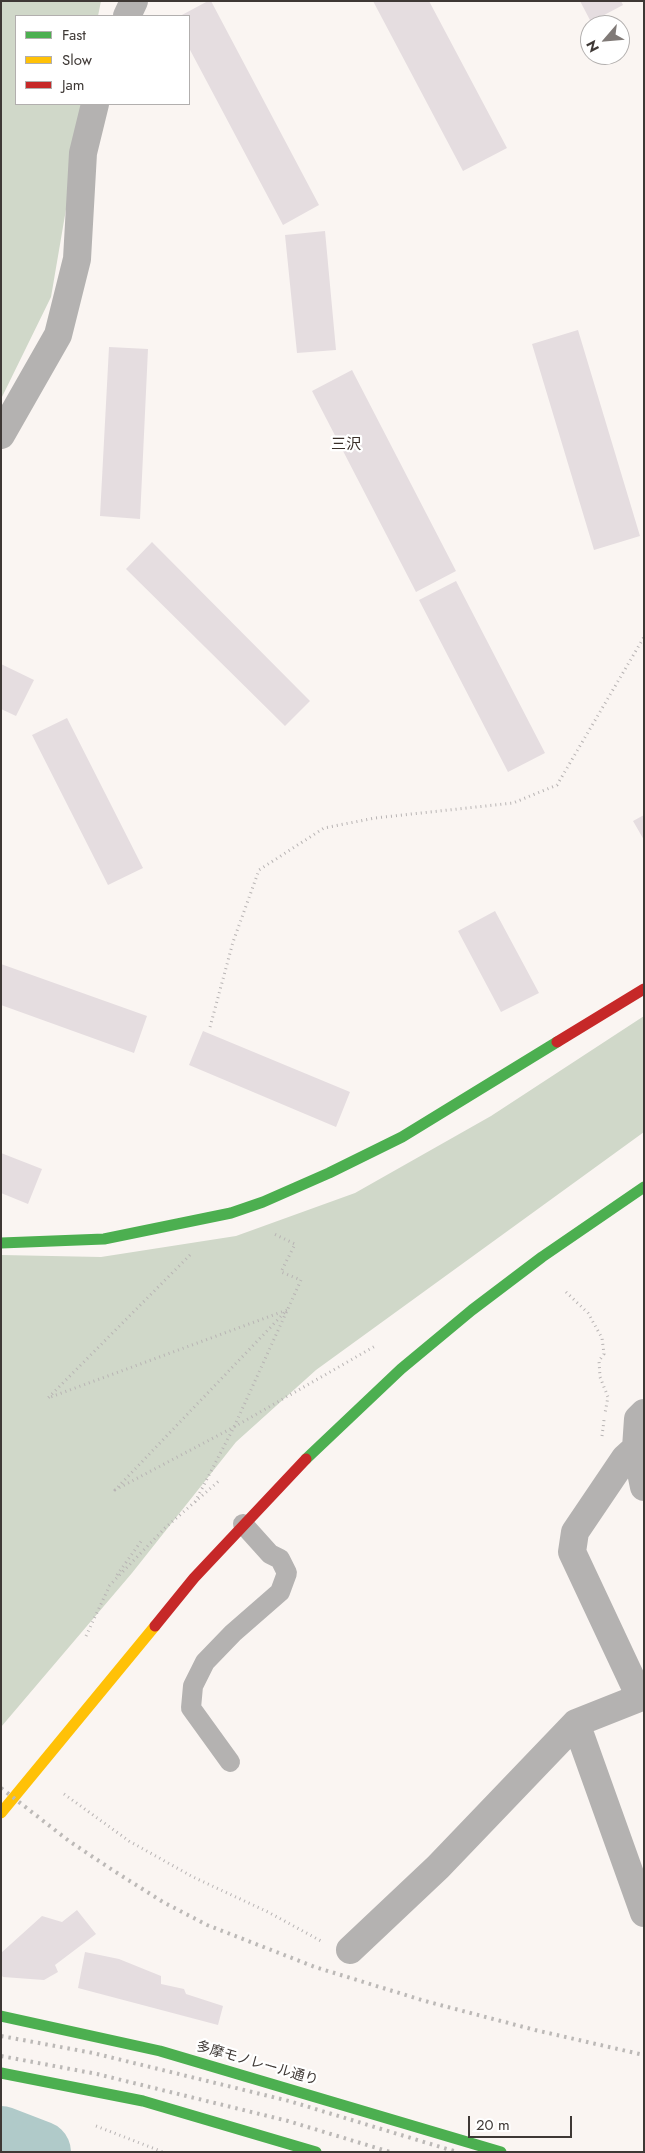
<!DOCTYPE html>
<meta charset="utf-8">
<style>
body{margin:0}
#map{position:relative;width:645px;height:2153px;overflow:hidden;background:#faf5f2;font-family:Jost,sans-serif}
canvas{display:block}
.frame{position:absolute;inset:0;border:2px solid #3e3835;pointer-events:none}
.legend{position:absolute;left:15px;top:15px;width:175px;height:90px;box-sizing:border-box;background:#fff;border:1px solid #b2afae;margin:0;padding:6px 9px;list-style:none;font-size:15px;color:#3e3835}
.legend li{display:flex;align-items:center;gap:10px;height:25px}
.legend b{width:25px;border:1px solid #b2afae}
.north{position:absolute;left:580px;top:15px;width:50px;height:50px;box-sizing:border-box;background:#fff;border:1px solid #b2afae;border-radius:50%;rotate:243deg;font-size:14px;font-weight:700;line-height:20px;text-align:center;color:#3e3835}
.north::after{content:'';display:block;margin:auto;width:18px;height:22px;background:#807a77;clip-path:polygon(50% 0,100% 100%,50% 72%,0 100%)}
.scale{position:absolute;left:468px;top:2116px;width:104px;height:22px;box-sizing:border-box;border:2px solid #3e3835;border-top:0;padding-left:6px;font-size:15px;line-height:18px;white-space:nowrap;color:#3e3835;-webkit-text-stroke:4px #fff;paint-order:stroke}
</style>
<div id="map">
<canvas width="645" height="2153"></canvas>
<div class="frame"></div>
<ul class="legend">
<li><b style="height:6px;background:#4caf50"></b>Fast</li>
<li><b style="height:6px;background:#ffc107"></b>Slow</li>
<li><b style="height:6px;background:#c62828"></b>Jam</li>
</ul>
<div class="north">N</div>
<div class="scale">20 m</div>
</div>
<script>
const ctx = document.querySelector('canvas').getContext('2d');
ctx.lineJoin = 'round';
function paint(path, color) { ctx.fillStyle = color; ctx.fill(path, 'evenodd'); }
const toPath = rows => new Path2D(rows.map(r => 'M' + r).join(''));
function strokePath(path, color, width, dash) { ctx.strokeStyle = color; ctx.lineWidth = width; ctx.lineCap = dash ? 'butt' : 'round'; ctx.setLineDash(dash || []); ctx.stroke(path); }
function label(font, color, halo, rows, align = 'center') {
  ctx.font = font + ' Jost,"Noto Sans JP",sans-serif'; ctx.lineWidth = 4.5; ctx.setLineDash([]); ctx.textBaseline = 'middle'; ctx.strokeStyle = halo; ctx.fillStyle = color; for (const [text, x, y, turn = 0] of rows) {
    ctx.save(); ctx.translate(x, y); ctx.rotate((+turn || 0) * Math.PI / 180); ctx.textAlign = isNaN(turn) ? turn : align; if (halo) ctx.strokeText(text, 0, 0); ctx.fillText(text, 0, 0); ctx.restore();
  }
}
paint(toPath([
 [1,1,101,1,98,16,16,16,16,104,84,104,51,297,1,399],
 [644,1016,644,1132,316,1370,236,1442,132,1573,1,1727,2,1255,101,1257,236,1236,355,1193,491,1116]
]), '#d0d8c9');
strokePath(toPath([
 [1,2137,40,2152]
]), '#b0cac9', 62);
paint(toPath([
 [208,1,211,1,319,205,283,225,189,48,189,16,180,16],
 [373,1,429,1,507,148,463,171],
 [580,1,621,1,623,5,591,22],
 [325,231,336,350,297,353,285,235],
 [578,330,640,536,594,550,532,344],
 [109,347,148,349,140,519,100,516],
 [352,370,456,571,416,592,312,391],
 [152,542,310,701,285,726,126,569],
 [456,581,545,753,508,772,419,600],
 [1,664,34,680,16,716,1,709],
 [67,718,143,868,108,885,32,735],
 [644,815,644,840,633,821],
 [495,911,539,993,501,1012,458,931],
 [1,964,147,1016,134,1053,1,1005],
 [203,1031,350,1092,336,1127,189,1065],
 [1,1153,42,1169,28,1204,1,1193],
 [77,1910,96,1934,55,1965,58,1972,44,1980,3,1977,1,1975,1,1953,42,1916,62,1922],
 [85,1952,119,1959,161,1976,161,1984,184,1989,186,1994,223,2006,218,2025,78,1988]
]), '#e5dde0');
strokePath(toPath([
 [210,1027,233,942,259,870,324,828,375,818,513,803,557,785,644,637],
 [190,1255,48,1398,287,1310,115,1490,234,1427,377,1345],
 [566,1292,588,1313,602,1338,604,1354,599,1361,600,1377,608,1397,605,1413],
 [602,1436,604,1420],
 [195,1502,234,1427,301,1280,281,1272,295,1244,272,1233],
 [117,1575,142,1540],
 [109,1586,165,1528,220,1480],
 [86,1636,109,1587],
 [64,1794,129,1841,193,1877,268,1912,321,1941],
 [96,2126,163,2152]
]), '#b8b4b4', 3, [1, 4]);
strokePath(toPath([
 [230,1762,191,1708,193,1686,205,1662,233,1633,280,1592,287,1573,280,1559,270,1554,243,1524]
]), '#b4b2b1', 20);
strokePath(toPath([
 [127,16,134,1],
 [1,435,58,335,77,259,83,153,95,104],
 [636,1448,644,1487],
 [640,1697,572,1552,575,1532,625,1458,636,1448,638,1419,644,1413],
 [576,1723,644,1913],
 [350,1950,438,1867,576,1723,644,1696]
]), '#b4b2b1', 28);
strokePath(toPath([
 [1,1243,104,1239,231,1213,263,1202,329,1173,402,1137,557,1042],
 [306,1459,401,1369,472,1310,542,1257,644,1187],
 [1,2016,160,2051,501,2152],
 [1,2073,143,2101,316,2152]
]), '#4caf50', 11);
strokePath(toPath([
 [1,1813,155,1626]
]), '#ffc107', 11);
strokePath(toPath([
 [557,1042,644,989],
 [155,1626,194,1578,306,1459]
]), '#c62828', 11);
strokePath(toPath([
 [1,1788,69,1841,114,1871,163,1902,207,1925,315,1967,425,2001,535,2030,644,2055],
 [1,2036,93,2053,289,2101,457,2152],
 [1,2056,97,2074,288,2121,390,2152]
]), '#bcb9b7', 4, [2.5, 5]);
label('14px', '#3e3835', '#fff', [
 ["多摩モノレール通り",257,2064,16]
]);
label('15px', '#3a2f29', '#fff', [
 ["三沢",346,445]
]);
</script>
